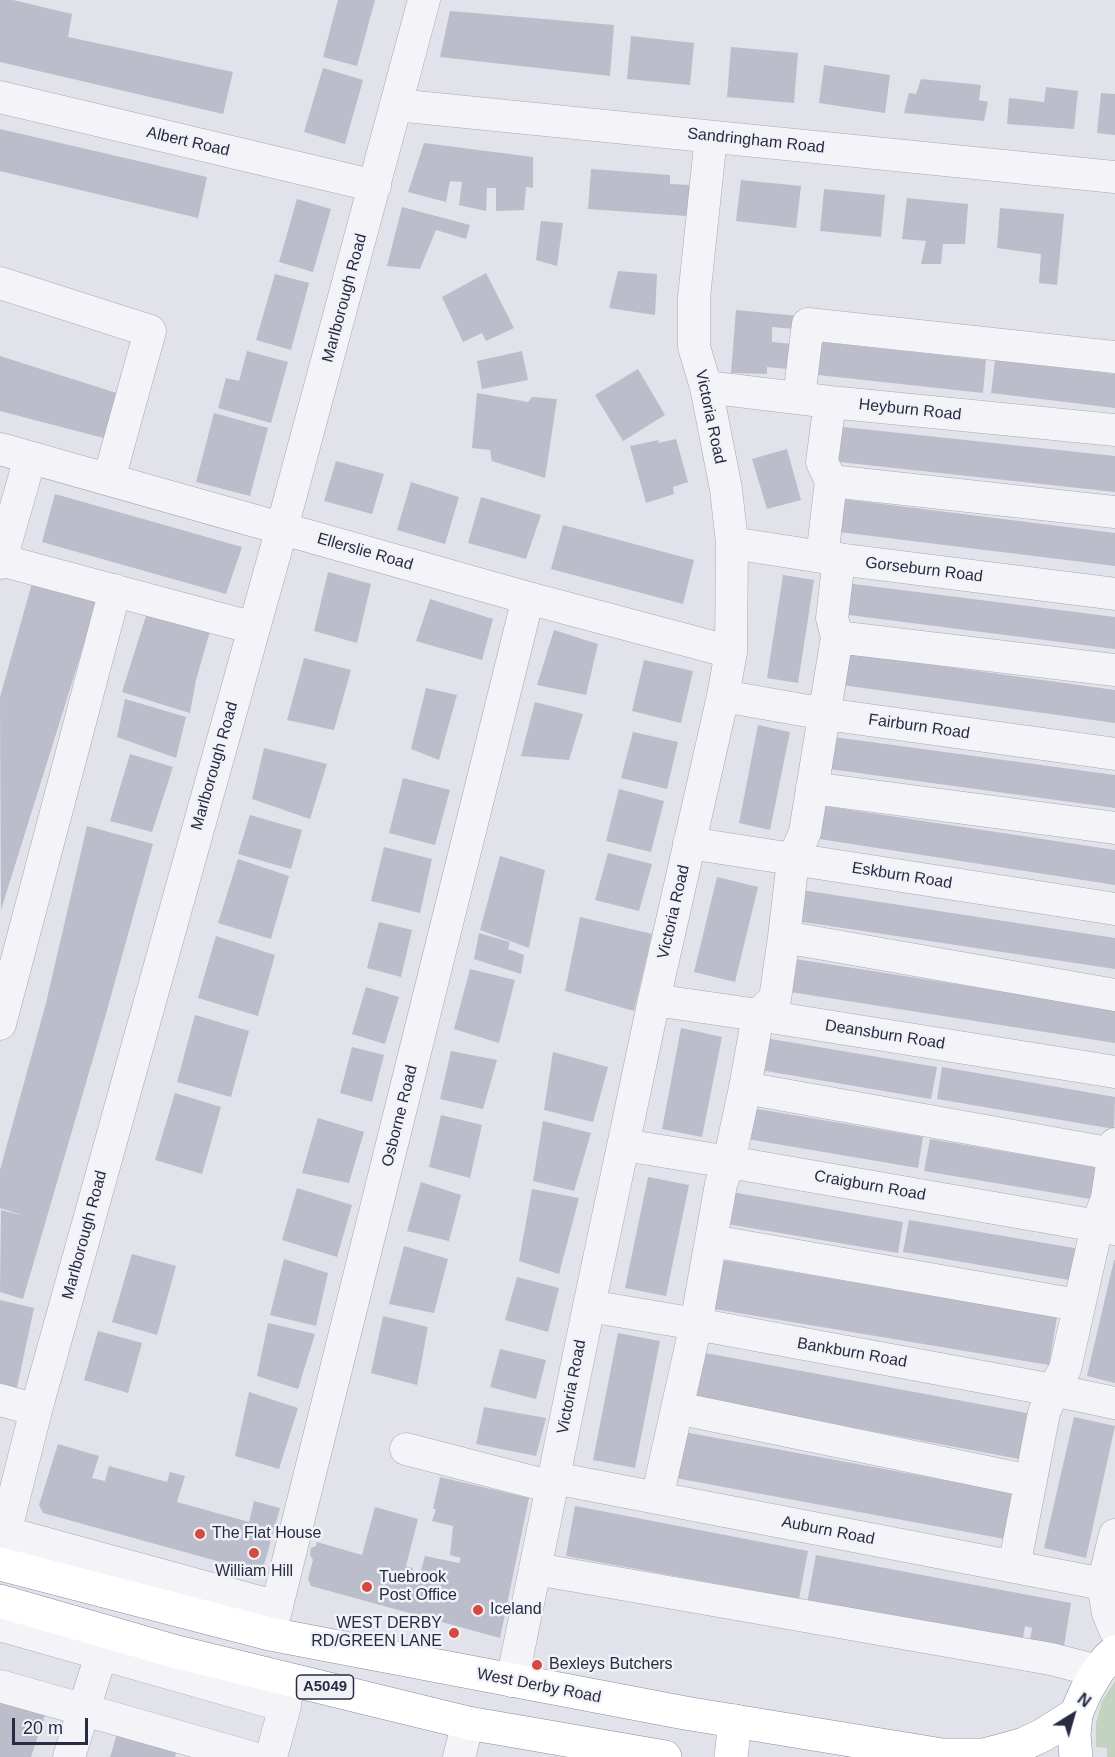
<!DOCTYPE html>
<style>
body{margin:0}
#map{position:relative;width:1115px;height:1757px;overflow:hidden;background:#e1e2ea;font-family:Arial,sans-serif}
canvas{display:block}
.north{position:absolute;left:1043px;top:1685px;width:60px;height:60px;-webkit-text-stroke:4px #f0f2f7;paint-order:stroke;rotate:37deg;font-size:16px;font-weight:700;line-height:24px;text-align:center;color:#282c42}
.north::after{content:'';display:block;margin:auto;width:21px;height:27px;background:#282c42;clip-path:polygon(50% 0,100% 100%,50% 72%,0 100%)}
.scale{position:absolute;left:12px;top:1718px;width:76px;height:27px;box-sizing:border-box;border:3px solid #282c42;border-top:0;padding-left:8px;font-size:18px;line-height:21px;white-space:nowrap;color:#282c42;-webkit-text-stroke:4px #f0f2f7;paint-order:stroke}
</style>
<div id="map">
<canvas width="1115" height="1757"></canvas>
<div class="north">N</div>
<div class="scale">20 m</div>
</div>
<script>
const ctx = document.querySelector('canvas').getContext('2d');
ctx.lineJoin = 'round';
function paint(path, color) { ctx.fillStyle = color; ctx.fill(path, 'evenodd'); }
const toPath = rows => new Path2D(rows.map(r => 'M' + r).join(''));
function strokePath(path, color, width, dash) { ctx.strokeStyle = color; ctx.lineWidth = width; ctx.lineCap = dash ? 'butt' : 'round'; ctx.setLineDash(dash || []); ctx.stroke(path); }
function label(font, color, halo, rows, align = 'center') {
  ctx.font = font + ' Arial,sans-serif'; ctx.lineWidth = 5; ctx.setLineDash([]); ctx.textBaseline = 'middle'; ctx.strokeStyle = halo; ctx.fillStyle = color; for (const [text, x, y, turn = 0] of rows) {
    ctx.save(); ctx.translate(x, y); ctx.rotate((+turn || 0) * Math.PI / 180); ctx.textAlign = isNaN(turn) ? turn : align; if (halo) ctx.strokeText(text, 0, 0); ctx.fillText(text, 0, 0); ctx.restore();
  }
}
paint(toPath([
 [1115,1681,1115,1757,1107,1757,1107,1748,1096,1747,1096,1723,1102,1701]
]), '#c2d4c1');
paint(toPath([
 [0,0,13,0,72,14,68,37,233,72,223,114,0,62],
 [338,0,375,0,357,66,323,57],
 [450,11,614,25,610,76,440,57],
 [631,36,694,43,690,85,627,79],
 [731,47,798,53,794,103,727,97],
 [824,65,890,75,885,113,819,103],
 [323,68,363,80,345,144,304,132],
 [921,79,981,85,979,100,988,102,984,121,904,113,909,93,916,94],
 [1046,87,1078,91,1074,129,1007,124,1009,98,1044,102],
 [1101,93,1115,94,1115,135,1097,133],
 [0,129,207,177,198,218,0,171],
 [424,143,533,157,533,188,526,187,524,210,496,211,496,188,487,188,486,211,459,205,462,182,450,181,446,202,408,192],
 [591,169,670,175,670,184,690,185,687,216,588,209],
 [741,180,801,186,796,228,736,221],
 [824,189,885,195,881,237,820,231],
 [907,198,968,204,965,244,943,244,941,264,921,264,926,241,902,239],
 [297,199,331,209,313,272,279,262],
 [402,207,470,225,466,239,436,230,420,269,387,266],
 [1000,208,1064,214,1057,285,1039,283,1041,254,997,248],
 [541,221,563,223,557,266,536,260],
 [618,271,657,274,655,315,609,308],
 [486,273,514,328,486,341,482,333,463,342,442,297],
 [275,274,309,283,291,350,256,340],
 [736,310,798,316,795,329,772,327,772,342,793,344,788,369,767,367,767,374,731,373],
 [812,341,986,360,983,393,809,374],
 [247,351,288,362,271,423,218,408,226,378,239,381],
 [522,351,528,380,482,389,477,361],
 [0,356,126,396,115,441,0,411],
 [995,360,1115,374,1115,408,991,393],
 [638,369,665,415,623,441,595,395],
 [477,393,528,402,532,397,557,399,545,478,492,461,490,450,472,448],
 [214,413,268,428,250,496,196,482],
 [834,426,1115,456,1115,492,830,461],
 [676,439,688,482,673,487,674,494,646,503,630,446,659,440,658,443],
 [787,449,801,500,767,509,752,459],
 [336,461,384,474,372,514,324,501],
 [411,482,459,497,445,544,397,530],
 [55,494,242,547,226,594,42,542],
 [481,497,541,515,526,559,468,543],
 [835,498,1115,533,1115,566,831,531],
 [563,525,694,560,683,604,551,569],
 [328,572,371,584,357,643,314,631],
 [783,575,814,580,798,683,767,678],
 [34,576,100,593,1,910,0,697],
 [846,583,1115,617,1115,649,841,614],
 [430,599,493,619,482,660,416,641],
 [150,603,213,621,196,680,190,713,122,692],
 [554,630,598,644,586,695,537,685],
 [847,653,1115,690,1115,723,842,685],
 [304,658,351,670,334,730,287,720],
 [644,660,693,671,681,723,632,711],
 [426,688,457,695,439,760,411,749],
 [125,699,186,717,176,758,117,737],
 [535,702,583,714,569,760,521,756],
 [758,725,790,732,770,830,739,823],
 [633,732,678,742,667,789,621,778],
 [826,736,1115,775,1115,808,822,768],
 [264,748,327,764,310,819,252,799],
 [130,754,173,767,152,832,110,821],
 [403,778,450,790,435,845,389,833],
 [619,789,664,801,651,852,606,841],
 [818,805,1115,850,1115,885,813,838],
 [250,815,302,830,291,869,238,854],
 [87,826,153,844,104,1021,23,1299,0,1292,1,1210,25,1216,0,1208,0,1170,46,1003],
 [384,847,432,859,420,913,371,901],
 [608,853,652,864,639,911,595,900],
 [500,856,545,870,529,948,480,930],
 [238,859,289,876,271,939,218,923],
 [717,877,758,887,735,982,694,972],
 [795,889,1115,938,1115,969,790,920],
 [580,917,652,934,634,1011,565,991],
 [379,922,412,930,401,977,367,968],
 [479,933,510,942,508,949,524,955,521,974,474,959],
 [216,936,275,955,258,1016,198,998],
 [789,958,1115,1009,1115,1043,784,991],
 [470,969,515,980,499,1043,454,1029],
 [366,987,399,997,385,1044,352,1034],
 [195,1015,249,1031,231,1097,177,1082],
 [681,1028,722,1037,702,1137,662,1129],
 [759,1037,937,1067,931,1099,754,1069],
 [352,1047,384,1055,372,1102,340,1093],
 [451,1051,497,1060,483,1109,440,1099],
 [553,1052,608,1067,593,1122,544,1110],
 [942,1067,1115,1097,1114,1129,937,1099],
 [175,1093,221,1107,202,1174,155,1160],
 [746,1107,923,1137,918,1168,741,1138],
 [441,1115,482,1125,470,1178,429,1167],
 [318,1118,364,1132,349,1183,302,1173],
 [543,1121,591,1133,574,1191,533,1181],
 [930,1139,1107,1169,1102,1201,924,1171],
 [648,1177,689,1185,666,1296,625,1288],
 [421,1182,461,1195,449,1241,407,1231],
 [297,1188,352,1205,337,1257,282,1240],
 [532,1189,579,1198,559,1274,519,1261],
 [726,1191,903,1222,898,1253,721,1223],
 [909,1220,1086,1250,1081,1282,903,1252],
 [404,1246,448,1259,434,1313,389,1304],
 [132,1254,176,1266,157,1335,112,1322],
 [284,1259,328,1273,316,1326,270,1315],
 [722,1260,1057,1317,1049,1365,714,1309],
 [1114,1260,1115,1260,1115,1383,1087,1376],
 [517,1277,559,1288,548,1332,505,1320],
 [0,1300,34,1308,15,1397,0,1393],
 [383,1316,428,1327,417,1385,371,1373],
 [268,1323,315,1334,298,1389,257,1376],
 [98,1331,142,1343,128,1393,84,1380],
 [618,1333,660,1341,635,1468,593,1460],
 [500,1349,546,1360,536,1399,490,1387],
 [700,1352,1027,1413,1019,1459,691,1397],
 [249,1392,298,1408,279,1469,235,1456],
 [484,1407,546,1418,536,1456,476,1444],
 [1074,1417,1115,1426,1086,1558,1044,1548],
 [684,1432,1014,1493,1005,1539,675,1478],
 [58,1444,99,1456,92,1478,105,1481,109,1466,167,1482,170,1472,185,1476,177,1502,249,1522,254,1501,280,1508,264,1565,257,1572,43,1513,39,1505],
 [440,1477,529,1498,500,1638,311,1586,308,1579,313,1560,310,1555,311,1548,316,1546,317,1542,362,1555,375,1507,418,1519,406,1566,413,1568,412,1572,420,1574,425,1556,459,1563,461,1558,450,1555,453,1526,432,1521,436,1509,433,1509],
 [575,1506,808,1551,799,1599,566,1556],
 [816,1555,1071,1603,1064,1646,1030,1640,1032,1628,1025,1626,1022,1644,807,1603],
 [0,1700,47,1709,31,1757,0,1757],
 [120,1724,179,1743,175,1757,110,1757]
]), '#bbbdca');
const minor = toPath([
 [0,97,375,186],
 [396,105,1115,177],
 [0,283,150,331,109,479],
 [706,387,830,402,1115,430],
 [799,398,808,324,1115,357],
 [0,449,528,598,731,652],
 [831,481,1115,512],
 [732,543,822,557,1115,594],
 [822,557,831,481,822,462,830,402],
 [0,560,254,628],
 [0,563,30,458],
 [837,637,1115,670],
 [723,696,825,714,1115,754],
 [812,788,1115,828],
 [689,843,1115,909],
 [784,937,1115,995],
 [654,1000,758,1015,1115,1072],
 [0,1024,115,590],
 [745,1088,1113,1154],
 [624,1145,729,1162,1115,1229],
 [712,1241,1078,1305],
 [589,1306,696,1324,1053,1390,1115,1403],
 [0,1400,36,1410],
 [677,1408,1030,1481],
 [406,1449,552,1487],
 [554,1478,1103,1584],
 [657,1498,696,1324,721,1184,729,1162,745,1088,758,1015,775,999,784,937,793,860,805,832,837,637,832,618,839,559],
 [0,1531,277,1607],
 [5,1533,36,1410,89,1220,282,528,424,0],
 [1115,1535,1103,1584,1108,1613,1115,1630],
 [1014,1567,1044,1413,1053,1390,1065,1369,1097,1226,1107,1198,1115,1144],
 [536,1569,1051,1659,1098,1671],
 [0,1625,285,1706],
 [270,1634,528,598],
 [512,1681,589,1306,654,1000,723,696,731,652,732,543,726,489,706,387,694,347,694,297,711,137],
 [0,1686,250,1757],
 [69,1757,101,1655],
 [271,1757,285,1706,288,1685],
 [459,1757,468,1723]
]);
const major = toPath([
 [731,1757,735,1721]
]);
const highway = toPath([
 [0,1564,270,1634,685,1713,942,1755,984,1755,1003,1750,1024,1744,1043,1735,1076,1714],
 [0,1601,177,1652,468,1723,665,1757],
 [1076,1757,1074,1735,1076,1714,1086,1691,1098,1671,1108,1658,1115,1652]
]);
strokePath(minor, '#a6a8b4', 33);
strokePath(major, '#9fa4b6', 34);
strokePath(highway, '#878ca1', 34);
strokePath(minor, '#f4f4f8', 32);
strokePath(major, '#fff', 33);
strokePath(highway, '#fff', 33);
for (const [x, y, r, color] of [
 [200,1534,6,"#d44a41"],
 [254,1553,6,"#d44a41"],
 [367,1587,6,"#d44a41"],
 [478,1610,6,"#d44a41"],
 [454,1633,6,"#d44a41"],
 [537,1665,6,"#d44a41"]
]) { const dot = new Path2D(); dot.arc(x, y, r, 0, 2 * Math.PI); ctx.fillStyle = color; ctx.fill(dot); strokePath(dot, '#f0f2f7', 2); }
for (const [x, y, w] of [
 [325,1687,57]
]) { const box = new Path2D(); box.roundRect(x - w / 2, y - 12, w, 24, 4.5); ctx.fillStyle = '#f0f2f7'; ctx.fill(box); strokePath(box, '#282c42', 1.5); }
label('bold 15px', '#282c42', null, [
 ["A5049",325,1687]
]);
label('16px', '#282c42', '#f0f2f7', [
 ["Sandringham Road",756,141,6],
 ["Albert Road",188,142,13],
 ["Marlborough Road",345,298,-75],
 ["Heyburn Road",910,410,6],
 ["Victoria Road",710,417,78],
 ["Ellerslie Road",365,552,16],
 ["Gorseburn Road",924,570,7],
 ["Fairburn Road",919,727,8],
 ["Marlborough Road",215,766,-74],
 ["Eskburn Road",902,876,9],
 ["Victoria Road",674,912,-77],
 ["Deansburn Road",885,1035,9],
 ["Osborne Road",400,1116,-76],
 ["Craigburn Road",870,1186,10],
 ["Marlborough Road",85,1235,-75],
 ["Bankburn Road",852,1353,10],
 ["Victoria Road",572,1387,-79],
 ["Auburn Road",828,1531,11],
 ["West Derby Road",539,1686,11]
]);
label('16px', '#282c42', '#f0f2f7', [
 ["The Flat House",212,1534],
 ["William Hill",254,1572,"center"],
 ["Tuebrook",379,1578],
 ["Post Office",379,1596],
 ["Iceland",490,1610],
 ["WEST DERBY",442,1624,"right"],
 ["RD/GREEN LANE",442,1642,"right"],
 ["Bexleys Butchers",549,1665]
], 'left');
</script>
